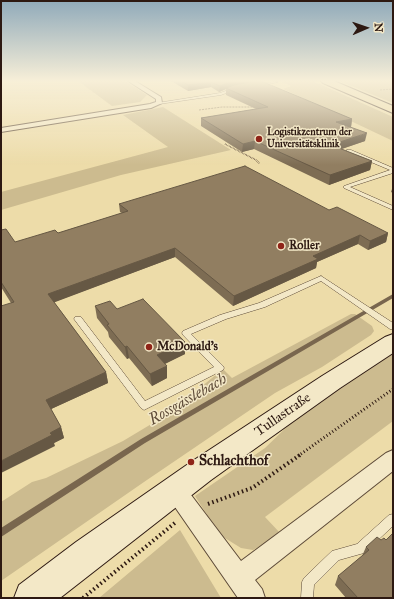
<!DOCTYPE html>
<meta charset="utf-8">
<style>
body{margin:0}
#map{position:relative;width:394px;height:599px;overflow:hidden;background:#eddca9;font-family:"IM FELL Great Primer",serif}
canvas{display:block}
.frame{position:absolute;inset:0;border:2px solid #2d1912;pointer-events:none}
.north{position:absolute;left:346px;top:8px;width:40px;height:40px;-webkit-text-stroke:3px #f3e8c7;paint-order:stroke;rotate:88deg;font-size:11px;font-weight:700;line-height:16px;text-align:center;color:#2d1912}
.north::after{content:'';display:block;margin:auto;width:14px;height:18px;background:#2d1912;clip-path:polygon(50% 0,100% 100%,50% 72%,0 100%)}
</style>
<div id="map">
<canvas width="394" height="599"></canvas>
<div class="frame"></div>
<div class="north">N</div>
</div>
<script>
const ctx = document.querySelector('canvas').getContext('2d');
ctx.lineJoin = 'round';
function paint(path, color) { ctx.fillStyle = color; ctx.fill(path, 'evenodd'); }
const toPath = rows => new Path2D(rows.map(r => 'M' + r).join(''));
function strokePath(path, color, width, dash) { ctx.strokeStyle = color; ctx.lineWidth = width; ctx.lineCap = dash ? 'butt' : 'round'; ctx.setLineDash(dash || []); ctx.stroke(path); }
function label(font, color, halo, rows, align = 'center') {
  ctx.font = font + ' "IM FELL Great Primer",serif'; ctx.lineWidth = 3; ctx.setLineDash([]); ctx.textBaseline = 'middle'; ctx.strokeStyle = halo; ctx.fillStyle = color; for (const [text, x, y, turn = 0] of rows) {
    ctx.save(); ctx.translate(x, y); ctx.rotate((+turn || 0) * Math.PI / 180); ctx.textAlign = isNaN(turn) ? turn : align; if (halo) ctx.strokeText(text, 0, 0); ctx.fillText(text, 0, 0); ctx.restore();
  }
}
paint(toPath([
 [78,81,125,81,147,95,140,102,112,106],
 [280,81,313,81,393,117,393,141,283,89,291,86],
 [339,81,393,81,393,103],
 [163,107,231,150,121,175,1,210,1,192,168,147,123,115],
 [351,314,355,314,372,326,374,331,371,335,322,367,275,393,144,482,1,581,1,502,32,482,46,478,123,441,168,414,223,369,232,378],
 [393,349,393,421,265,517,281,534,253,550,241,548,220,535,195,496,265,448,296,418],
 [180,530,221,598,99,598]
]), '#ccbb8f');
paint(toPath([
 [393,294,393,298,145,443,1,537,1,528,141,439,393,294]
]), '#79664e');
const lane = toPath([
 [272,81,278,82,259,86,257,85,272,82,272,81],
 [234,88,237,89,221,95,159,104,157,103,220,93,234,88],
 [347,150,351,150,393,168,393,173,350,187,393,206,393,210,344,188,344,186,390,170,347,152,347,150],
 [321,276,393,323,393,329,390,329,321,281,265,307,226,319,191,334,223,366,224,368,223,370,144,410,141,408,74,319,75,317,81,317,145,401,214,367,183,335,182,333,183,331,220,315,259,303,321,276],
 [393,514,393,526,364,553,339,560,314,585,313,598,301,598,302,582,304,578,332,551,357,544,389,515,393,514]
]);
const street = toPath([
 [128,81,135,81,161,97,162,103,151,108,1,132,1,128,150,104,156,102,156,99,128,81],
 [393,450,393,471,255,580,262,589,265,598,238,598,168,497,165,490,168,483,175,480,182,483,241,561,386,453,393,450]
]);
const secondary = toPath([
 [393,334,393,353,340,388,211,480,60,598,14,598,19,585,76,542,191,462,322,376,385,337,393,334]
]);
const primary = toPath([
 [321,81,334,81,393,106,393,113,323,83,321,81]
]);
strokePath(lane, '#5d4a38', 1);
strokePath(street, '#5d4a38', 2);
strokePath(secondary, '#2d1912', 2);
strokePath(primary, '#2d1912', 2);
strokePath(toPath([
 [380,90,393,89],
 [199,110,222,107,256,107]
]), '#2d1912', 1, [0.5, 1]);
strokePath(toPath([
 [225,144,256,160,260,164]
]), '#2d1912', 1.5, [0.5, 1]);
strokePath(toPath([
 [298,456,393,389]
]), '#2d1912', 3, [1, 2.5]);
strokePath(toPath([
 [208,504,252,488,300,455],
 [83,598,176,522]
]), '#2d1912', 4, [1.5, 3]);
paint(lane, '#f3e8c7');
paint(street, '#f3e8c7');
paint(secondary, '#f3e8c7');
paint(primary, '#eddca9');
paint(toPath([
 [171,81,256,81,352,119,351,127,349,127,365,141,342,149,372,161,370,170,329,185,254,149,242,152,201,126,201,118,256,109,226,95,226,89,219,92,211,87,188,91],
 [393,186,393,193,391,192],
 [119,204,329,210,388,233,386,242,368,250,358,244,317,262,316,268,233,306,175,257,54,302,106,372,108,383,51,409,61,427,64,438,54,443,55,446,11,303,1,287,1,230,15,242,58,233,122,213,120,212],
 [95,306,117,309,185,354,165,364,167,378,152,386,129,358,127,359,109,337,108,332,97,318],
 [381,540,393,598,346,598,335,585,338,576,362,556,366,547]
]), '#7d6c53');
paint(toPath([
 [232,81,256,81,226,88,226,89,219,92,220,86],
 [211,82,211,87,188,91,188,85],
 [352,119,351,127,335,130,336,122],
 [367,133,365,141,329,153,331,145],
 [255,141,254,149,242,152,243,144],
 [372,161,370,170,329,185,330,175],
 [388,233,386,242,368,250,370,241],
 [360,235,358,244,317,262,316,268,233,306,234,296,313,256],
 [175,248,175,257,50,304,48,294],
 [185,342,185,354,158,367,157,355],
 [127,346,129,358,127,359,125,347],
 [167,366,167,378,152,386,150,374],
 [106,372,108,383,49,410,46,400],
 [61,427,64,438,54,443,55,446,1,473,1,461,50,433]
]), '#665844');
const building = toPath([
 [181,81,232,81,220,86,211,82,188,85,181,81],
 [256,81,261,81,352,119,336,122,367,133,331,145,372,161,330,175,255,141,243,144,201,118,268,107,226,88,234,85,256,81],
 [245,166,329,210,337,207,388,233,370,241,360,235,313,256,318,259,234,296,175,248,48,294,106,372,46,400,61,427,50,433,52,435,1,461,1,306,14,302,1,282,1,230,6,229,15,242,55,230,58,233,128,211,119,204,245,166],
 [143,299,185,342,157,355,167,366,150,374,127,346,125,347,107,325,109,324,95,306,110,301,117,309,143,299],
 [393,533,393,598,358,598,338,576,369,550,366,547,377,537,381,540,384,538,386,540,393,533]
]);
paint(building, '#917e61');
strokePath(building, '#665844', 1);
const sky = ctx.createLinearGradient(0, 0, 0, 165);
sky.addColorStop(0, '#90aaba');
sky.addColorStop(0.49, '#f7efd8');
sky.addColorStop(1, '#f7efd800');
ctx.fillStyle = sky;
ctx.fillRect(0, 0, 394, 165);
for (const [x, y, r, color] of [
 [259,139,4,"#8f2418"],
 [281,246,4,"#8f2418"],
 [149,347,4,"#8f2418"],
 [191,462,4,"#8f2418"]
]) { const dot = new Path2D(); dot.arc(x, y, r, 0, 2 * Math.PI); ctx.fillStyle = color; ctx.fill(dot); strokePath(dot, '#f3e8c7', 1.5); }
label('bold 10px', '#2d1912', '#f3e8c7', [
 ["Logistikzentrum der",267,133],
 ["Universitätsklinik",267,145]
], 'left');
label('bold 12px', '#2d1912', '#f3e8c7', [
 ["Roller",289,246],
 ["McDonald's",157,347]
], 'left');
label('14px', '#2d1912', '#f3e8c7', [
 ["Tullastraße",283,415,-35]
]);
label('bold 14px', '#2d1912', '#f3e8c7', [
 ["Schlachthof",199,462]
], 'left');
label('italic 16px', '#604d3a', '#f3e8c7', [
 ["Rossgässlebach",188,400,-30]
]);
</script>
